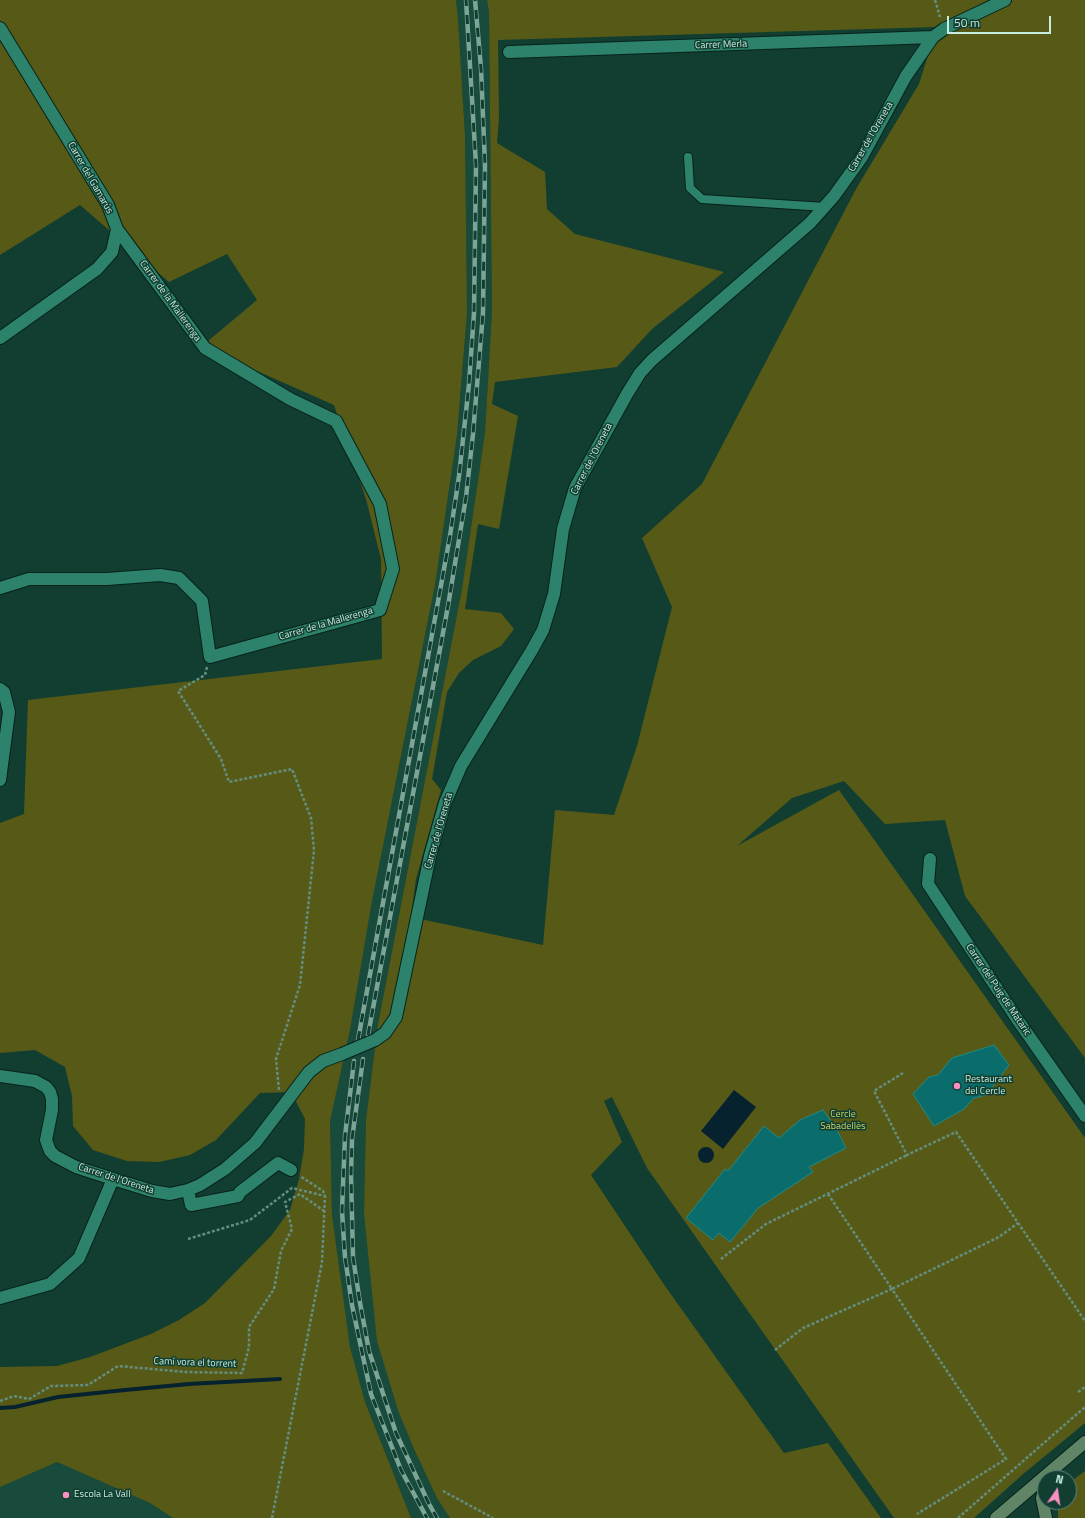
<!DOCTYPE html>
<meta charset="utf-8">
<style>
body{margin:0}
#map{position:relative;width:1085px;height:1518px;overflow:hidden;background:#113e31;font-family:"Titillium Web",sans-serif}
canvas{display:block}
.north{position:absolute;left:1037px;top:1470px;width:40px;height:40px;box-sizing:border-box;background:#113e31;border:1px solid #598477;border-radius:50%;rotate:13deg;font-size:11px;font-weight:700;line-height:16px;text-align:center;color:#c6eddf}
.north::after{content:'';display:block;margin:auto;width:14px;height:18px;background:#fc8fc2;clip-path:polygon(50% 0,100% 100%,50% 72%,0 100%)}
.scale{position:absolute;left:947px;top:16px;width:104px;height:18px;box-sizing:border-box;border:2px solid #c6eddf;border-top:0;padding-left:5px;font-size:12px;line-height:14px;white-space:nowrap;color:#c6eddf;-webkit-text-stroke:3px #113e31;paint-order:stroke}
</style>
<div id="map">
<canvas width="1085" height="1518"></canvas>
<div class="north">N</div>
<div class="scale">50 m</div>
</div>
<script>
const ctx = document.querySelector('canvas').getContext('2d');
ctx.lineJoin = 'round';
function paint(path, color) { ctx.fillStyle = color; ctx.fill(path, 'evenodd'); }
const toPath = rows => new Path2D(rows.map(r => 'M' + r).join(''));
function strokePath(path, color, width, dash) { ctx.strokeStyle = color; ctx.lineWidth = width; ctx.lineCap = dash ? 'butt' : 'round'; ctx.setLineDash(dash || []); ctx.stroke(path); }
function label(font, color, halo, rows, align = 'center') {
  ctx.font = font + ' "Titillium Web",sans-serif'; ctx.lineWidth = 3; ctx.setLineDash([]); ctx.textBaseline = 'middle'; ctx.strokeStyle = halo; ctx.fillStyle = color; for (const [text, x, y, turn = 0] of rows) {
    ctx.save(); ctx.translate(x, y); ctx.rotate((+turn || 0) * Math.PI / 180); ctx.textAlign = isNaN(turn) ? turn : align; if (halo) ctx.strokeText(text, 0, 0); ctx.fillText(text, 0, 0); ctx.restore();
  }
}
paint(toPath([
 [456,0,487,0,489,12,492,311,485,433,462,589,378,1024,366,1120,364,1213,399,1413,414,1449,437,1498,450,1518,411,1518,365,1402,350,1347,332,1215,330,1121,350,1030,372,901,435,585,457,435,467,313,465,136,458,19],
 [57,1462,150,1503,173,1518,0,1518,0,1487]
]), '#194b3d');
paint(toPath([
 [0,0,456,0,458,19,465,136,467,313,457,435,435,585,372,901,350,1030,330,1121,332,1215,350,1347,365,1402,411,1518,173,1518,150,1503,57,1462,0,1487,0,1367,57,1366,90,1357,151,1334,179,1320,205,1303,271,1236,290,1210,299,1179,304,1149,305,1119,291,1092,260,1093,216,1140,190,1155,159,1162,127,1161,93,1150,73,1126,72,1096,65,1067,35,1050,0,1053,0,823,24,814,28,700,382,659,381,559,366,499,334,405,205,348,208,341,257,300,227,254,169,282,80,205,0,255],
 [487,0,1085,0,1085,1058,965,896,945,820,885,824,844,781,792,798,737,846,839,790,1085,1138,1085,1423,1022,1475,974,1518,894,1518,647,1168,612,1097,604,1101,622,1142,591,1175,665,1286,784,1453,828,1443,881,1518,450,1518,437,1498,414,1449,399,1413,377,1341,364,1213,366,1120,378,1024,462,589,485,433,492,311,489,12],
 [937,27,919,84,856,189,702,484,642,538,672,607,637,746,614,815,555,810,543,945,411,917,416,879,441,790,432,779,447,692,459,673,473,660,501,646,514,629,501,613,465,609,478,524,499,529,518,416,492,404,495,382,617,367,652,329,724,272,575,234,547,209,545,172,497,143,499,118,498,40],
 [1085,1471,1085,1518,1058,1518,1058,1502,1069,1502,1069,1483]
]), '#575a17');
paint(toPath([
 [734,1090,756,1107,723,1149,701,1131],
 '698 1155a8 8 0 1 1 16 0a8 8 0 1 1-16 0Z'
]), '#07222f');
strokePath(toPath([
 [0,1408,15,1407,58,1397,125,1390,189,1384,280,1379]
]), '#07222f', 4);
const building = toPath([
 [994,1045,1009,1065,986,1095,974,1098,964,1109,934,1126,913,1094,929,1077,938,1075,952,1058,994,1045],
 [823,1110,837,1130,846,1148,809,1167,813,1172,758,1208,730,1242,719,1233,713,1240,686,1218,725,1169,728,1171,764,1126,779,1138,800,1120,823,1110]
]);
paint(building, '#0a6d6b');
strokePath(building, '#238986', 1);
const lane = toPath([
 [688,157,690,188,702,199,825,207]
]);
const street = toPath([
 [0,28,108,205,117,229,112,252,97,269,0,338],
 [509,52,933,37],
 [0,588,29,579,107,579,160,575,179,578,202,601,210,657,380,610,393,569,380,504,336,421,290,399,205,348,117,229],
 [0,689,4,692,9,712,0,780],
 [930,859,928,884,1017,1019,1085,1116],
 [375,1040,385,1033,396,1017,430,856,445,803,461,766,532,650,543,630,554,594,563,529,575,488,627,394,640,373,652,360,810,223,834,196,862,157,906,76,933,37,944,29,1005,0],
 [0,1076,35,1081,46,1087,50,1092,52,1099,52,1110,46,1140,50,1151,55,1156,76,1167,113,1179,152,1191,170,1194,188,1190,200,1185,225,1169,255,1143,309,1072,323,1061,342,1054],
 [188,1190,191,1205,238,1196,240,1192,278,1163,291,1170],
 [0,1298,50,1284,79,1258,113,1179]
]);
const secondary = toPath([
 [1045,1489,1042,1498,1046,1518],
 [996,1518,1085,1442]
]);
strokePath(lane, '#07221a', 10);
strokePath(street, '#07221a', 14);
strokePath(secondary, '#07221a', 14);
strokePath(toPath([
 [935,0,940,17],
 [207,667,205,675,178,691,221,759,229,782,292,769,311,818,314,850,300,985,276,1059,279,1090],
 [903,1073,874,1091,907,1155,956,1132,1085,1321],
 [828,1194,892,1289,999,1237,1018,1223],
 [188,1239,250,1220,292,1188,325,1196],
 [721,1259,766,1224,907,1155],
 [775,1350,803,1328,892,1289,1006,1459,917,1514],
 [1078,1392,1085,1387],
 [0,1401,14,1396,29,1399,51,1386,88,1385,118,1366,186,1372,242,1373,249,1347,249,1327,274,1289,281,1251,292,1229,285,1202,300,1194,324,1211],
 [443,1491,493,1518],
 [272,1518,322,1262,325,1196,323,1191,300,1176],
 [958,1518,1085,1407]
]), '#638e80', 2.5, [3, 2]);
strokePath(lane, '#2d826b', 8);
strokePath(street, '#2d826b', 12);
strokePath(secondary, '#608566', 12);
const rail = toPath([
 [368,1035,448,606,466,497,473,434,483,313,485,165,481,68,475,0],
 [358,1040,450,536,459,476,469,384,474,313,476,165,466,0],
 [363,1059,352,1139,351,1175,353,1257,360,1303,369,1351,396,1433,429,1504,437,1518],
 [354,1061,345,1136,342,1211,345,1257,352,1305,371,1394,401,1470,427,1518]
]);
strokePath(rail, '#7ca598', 4.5);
strokePath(rail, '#113e31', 3, [9]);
const streetBridge = toPath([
 [342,1054,375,1040]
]);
strokePath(streetBridge, '#07221a', 14, []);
strokePath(streetBridge, '#2d826b', 12);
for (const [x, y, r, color] of [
 [957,1086,4,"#fc8fc2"],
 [66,1495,4,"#fc8fc2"]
]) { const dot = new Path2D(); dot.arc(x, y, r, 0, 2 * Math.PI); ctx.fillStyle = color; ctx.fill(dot); strokePath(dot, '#113e31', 1.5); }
label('10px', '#c6eddf', '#113e31', [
 ["Carrer Merla",721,45,-2],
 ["Carrer de l'Oreneta",871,137,-60],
 ["Carrer del Gamarús",90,178,60],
 ["Carrer de la Mallerenga",170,301,54],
 ["Carrer de l'Oreneta",592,459,-63],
 ["Carrer de la Mallerenga",326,624,-16],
 ["Carrer de l'Oreneta",439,831,-74],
 ["Carrer del Puig de Mataric",998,990,56],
 ["Carrer de l'Oreneta",116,1179,18],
 ["Camí vora el torrent",195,1363,2]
]);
label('10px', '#c6eddf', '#113e31', [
 ["Restaurant",965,1080],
 ["del Cercle",965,1092],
 ["Escola La Vall",74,1495]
], 'left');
label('10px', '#d0d56a', '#113e31', [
 ["Cercle",843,1115],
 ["Sabadellès",843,1127]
]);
</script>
